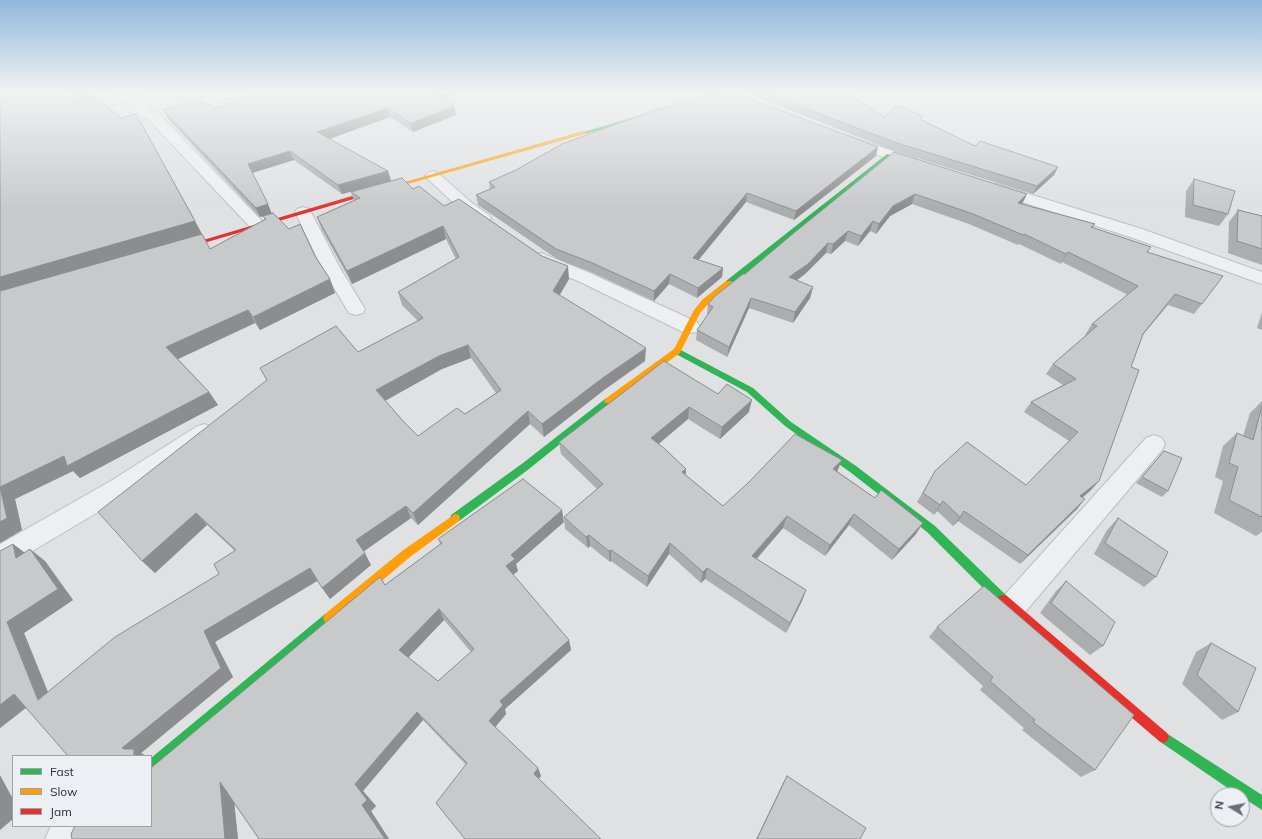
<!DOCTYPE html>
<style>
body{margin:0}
#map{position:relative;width:1262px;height:839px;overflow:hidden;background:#dfe1e3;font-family:Mulish,sans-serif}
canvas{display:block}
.legend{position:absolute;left:12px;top:755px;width:140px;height:72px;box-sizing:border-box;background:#eceff3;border:1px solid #9ea3a9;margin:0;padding:5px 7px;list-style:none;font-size:12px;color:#28303a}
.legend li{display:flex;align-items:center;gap:8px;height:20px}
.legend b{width:20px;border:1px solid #9ea3a9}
.north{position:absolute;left:1210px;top:787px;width:40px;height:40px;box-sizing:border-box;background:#eceff3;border:1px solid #9ea3a9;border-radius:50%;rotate:280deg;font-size:11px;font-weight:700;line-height:16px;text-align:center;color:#28303a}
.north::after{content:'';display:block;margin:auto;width:14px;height:18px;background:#686e75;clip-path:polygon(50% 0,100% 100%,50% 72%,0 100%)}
</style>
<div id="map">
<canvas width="1262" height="839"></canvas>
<ul class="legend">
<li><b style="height:5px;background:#30b455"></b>Fast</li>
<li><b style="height:5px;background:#ff9f0a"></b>Slow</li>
<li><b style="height:5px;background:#e5322d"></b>Jam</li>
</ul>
<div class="north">N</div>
</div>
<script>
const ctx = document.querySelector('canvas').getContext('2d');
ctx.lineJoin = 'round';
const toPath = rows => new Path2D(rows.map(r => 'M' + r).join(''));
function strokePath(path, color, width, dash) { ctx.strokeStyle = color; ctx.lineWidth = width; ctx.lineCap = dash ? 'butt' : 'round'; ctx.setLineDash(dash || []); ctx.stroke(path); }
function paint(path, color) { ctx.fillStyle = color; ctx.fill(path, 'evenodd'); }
const street = toPath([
 [51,91,66,91,77,99,85,102,93,102,122,94,140,96,150,109,159,114,266,225,264,229,258,230,252,229,149,120,140,115,131,103,122,102,94,110,84,110,67,105,51,91],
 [222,91,243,91,242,94,177,114,167,114,165,111,167,108,222,91],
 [849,136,916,159,918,162,916,165,911,166,906,165,844,143,842,140,844,137,849,136],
 [433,171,438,173,472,203,489,215,491,218,489,221,483,223,477,221,460,209,428,179,425,176,428,173,433,171],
 [997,184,1142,229,1262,272,1262,284,1130,237,991,192,989,189,991,186,997,184],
 [303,207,309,209,311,212,340,268,365,309,363,313,356,315,349,313,322,268,295,212,297,209,303,207],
 [541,253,590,273,697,322,700,327,697,332,690,333,683,332,578,281,544,268,532,258,535,254,541,253],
 [204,424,212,427,215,433,212,439,125,496,9,565,0,568,0,544,109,482,196,427,204,424],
 [1154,435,1162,438,1165,444,1162,450,1021,617,1011,621,1001,617,997,608,1001,599,1146,438,1154,435],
 [51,826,95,826,88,839,45,839,51,826]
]);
strokePath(street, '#bdbfc1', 2);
paint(street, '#eeeff0');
paint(toPath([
 [652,112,657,113,585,134,580,133,652,112],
 [887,154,892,155,732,285,726,285,726,281,887,154],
 [677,348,753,388,791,422,856,466,935,526,1007,596,1009,600,1007,604,1003,605,999,604,927,532,850,472,785,426,747,392,674,353,673,351,674,349,677,348],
 [608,398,611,399,612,401,611,403,529,469,459,521,455,522,451,521,450,518,451,515,523,463,605,399,608,398],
 [329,613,333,614,335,618,333,622,156,771,151,772,151,758,325,614,329,613],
 [1163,731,1262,795,1262,810,1242,797,1242,795,1238,795,1159,741,1157,737,1159,733,1163,731]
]), '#30b455');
paint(toPath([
 [583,131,586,133,585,134,354,199,349,198,583,131],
 [726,281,732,281,733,283,709,303,700,313,680,353,611,403,605,403,604,401,605,399,674,349,694,310,703,299,726,281],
 [455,514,459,515,460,518,459,521,410,557,333,622,329,623,325,622,323,618,325,614,402,551,455,514]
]), '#ff9f0a');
paint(toPath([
 [352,196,355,198,354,199,180,250,176,250,174,249,176,248,352,196],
 [1003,595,1007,596,1167,733,1169,737,1167,741,1163,743,1159,741,999,604,997,600,999,596,1003,595]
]), '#e5322d');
paint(toPath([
 [69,91,99,91,89,95,91,98,121,118,136,114,210,249,265,220,263,216,260,217,168,119,163,110,216,108,264,91,461,91,443,99,454,106,456,115,413,132,390,117,329,139,388,171,391,181,342,194,294,160,252,173,272,214,315,256,330,279,335,293,260,330,255,323,178,359,209,392,218,405,80,478,73,471,15,499,22,530,0,543,59,95,77,100,83,100,78,98],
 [741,91,845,91,884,117,922,120,975,146,1058,167,1054,175,1033,194,894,151],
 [894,152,1027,194,1022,204,1095,224,1092,228,1151,247,1147,252,1202,304,1194,314,1168,305,1143,335,1131,367,1099,481,1090,491,1082,498,1077,509,1020,564,958,521,953,526,937,511,934,515,917,502,935,471,1026,485,1069,441,1024,412,1031,402,1063,385,1046,374,1053,364,1086,335,1085,335,1092,324,1128,295,1062,262,1061,264,1019,244,1018,245,969,224,912,204,890,216,876,234,870,231,858,246,845,241,831,254,826,253,805,274,796,281,813,287,810,298,793,323,749,308,727,357,696,340,697,330,708,315,707,314,708,304,745,274],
 [876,156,794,220,746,202,698,260,723,268,722,277,697,298,669,284,654,301,591,272,557,259,478,205,476,195,490,189,489,182],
 [1194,179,1228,214,1219,226,1185,217,1186,191],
 [413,189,444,206,569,279,560,295,645,361,604,390,544,437,530,424,418,525,411,518,363,551,371,565,330,599,317,580,215,642,233,677,141,753,26,708,0,728,0,551,13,544,24,553,45,561,73,600,24,633,48,692,219,574,235,551,207,525,155,573,142,561,267,381,260,368,358,352,418,321,402,305,398,292,456,259,446,239,352,284,322,230,317,217,354,200,351,192],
 [471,358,496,393,465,414,418,436,403,421,385,401,442,369],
 [1238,210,1262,216,1262,265,1228,253,1229,222],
 [1262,312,1262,330,1257,328],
 [718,394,749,412,720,439,688,419,659,444,686,469,686,475,723,506,837,471,875,498,923,523,916,534,892,560,849,525,825,556,783,528,757,559,806,590,802,601,786,633,705,579,701,583,669,554,647,587,611,561,610,562,590,546,588,548,565,529,564,517,597,489,561,454,559,442],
 [1262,401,1262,532,1256,536,1214,513,1223,481,1215,477,1223,446,1237,433,1243,436,1250,413],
 [1164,451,1168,491,1162,497,1136,483],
 [1118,518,1156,577,1144,587,1094,554,1107,530],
 [564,522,516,564,518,571,513,575,569,640,571,650,505,709,506,714,495,727,538,768,541,776,539,778,466,765,423,720,363,791,376,806,371,811,389,839,259,839,234,803,238,839,72,839,151,826,385,585,440,544,438,539],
 [444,620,471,652,438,681,408,657],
 [1066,581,1103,646,1090,655,1040,613,1056,591],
 [984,586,1095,770,1081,777,1022,730,1024,728,980,690,983,686,929,637,937,627],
 [1211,643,1238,712,1222,720,1182,684,1196,652],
 [787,776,860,839,756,839,783,783]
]), '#abadaf');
paint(toPath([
 [87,91,99,91,89,95],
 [437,91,461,91,436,101,434,92],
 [454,106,456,115,413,132,411,123],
 [388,108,390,117,321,142,317,132],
 [878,147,876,156,794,220,796,211],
 [290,151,294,160,252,173,248,164],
 [1058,167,1054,175,1033,194,1037,186],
 [388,171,391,181,342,194,338,185],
 [747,193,746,202,692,268,693,258],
 [915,194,912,204,890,216,876,234,879,224,893,206],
 [1027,194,1022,204,1018,203],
 [268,204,272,214,260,217,256,208],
 [195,221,202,234,0,293,0,277],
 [873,221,870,231,858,246,861,236],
 [443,226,446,239,352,284,347,271],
 [848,231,845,241,831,254,833,244],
 [828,243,826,253,805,274,786,288,789,277],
 [1068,252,1062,262,1061,264,1066,254],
 [568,266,569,279,554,304,553,291],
 [723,268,722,277,697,298,698,288],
 [670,274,669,284,654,301,654,291],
 [330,279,335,293,260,330,253,317],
 [813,287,810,298,793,323,795,312],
 [751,298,749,308,727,357,729,347],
 [248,310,255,323,176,360,166,347],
 [468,345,471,358,442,369,381,403,376,390,439,356],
 [646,348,645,361,604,390,544,437,542,424,604,377],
 [209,392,218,405,80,478,73,471,15,499,22,530,0,543,0,487,64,456],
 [752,400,749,412,720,439,722,427],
 [689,407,688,419,651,450,651,438],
 [528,411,530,424,418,525,413,513],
 [842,460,837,472,833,469],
 [686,469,685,481,682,472],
 [1099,481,1090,491,1072,506,1080,496],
 [1085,499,1077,509,1020,564,1028,555],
 [943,501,937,511,934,515,940,505],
 [406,506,411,518,363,552,356,540],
 [562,510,564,522,516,564,518,571,509,578,506,566,511,555],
 [964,511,958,521,953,526,960,517],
 [196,513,207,525,155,573,142,561],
 [854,514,849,525,825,556,830,545],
 [787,516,783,528,749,567,752,556],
 [923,523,916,534,892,560,899,549],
 [589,535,590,546,588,548,586,537],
 [670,543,669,554,647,587,648,576],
 [13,544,28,555,16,558],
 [30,549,45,561,73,600,24,633,55,710,38,700,7,622],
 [611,550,611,561,610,562,609,551],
 [365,553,371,565,330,599,322,588],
 [310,568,319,580,215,642,233,677,141,753,147,756,134,756,122,748,204,631],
 [707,568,705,579,701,583,703,572],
 [806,590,802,601,786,633,790,623],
 [439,609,444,620,406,660,399,650],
 [569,640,571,650,505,709,506,714,493,730,489,721,500,701],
 [14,694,32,703,0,728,0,705],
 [417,712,423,720,363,791,376,806,371,811,389,839,385,839,362,805,355,784],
 [538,768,541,776,537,781,534,774],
 [0,775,13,799,13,819,0,830],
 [220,782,233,790,238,839,225,839]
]), '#8b8d8e');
const building = toPath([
 [0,91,56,91,59,95,77,100,87,100,96,97,121,118,136,114,195,221,0,277,0,91],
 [264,91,437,91,434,92,454,106,411,123,388,108,317,132,388,171,338,185,290,151,248,164,268,204,256,208,163,110,198,101,216,108,264,91],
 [722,91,729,91,878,147,796,211,747,193,693,258,723,268,698,288,670,274,654,291,590,262,556,249,476,195,495,187,489,182,516,170,562,144,655,110,722,91],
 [759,91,845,91,884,117,897,105,923,116,920,119,975,146,980,141,1058,167,1037,186,897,143,759,91],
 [894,152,1027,194,1018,203,1095,224,1091,227,1151,247,1147,252,1223,276,1202,304,1175,294,1143,334,1131,367,1139,370,1099,481,1080,496,1085,499,1028,555,964,511,960,517,943,501,940,505,923,493,935,471,967,442,1026,485,1078,432,1031,402,1076,379,1053,364,1097,326,1092,324,1138,286,1068,252,1066,254,1024,234,1023,235,973,214,915,194,893,206,879,224,873,221,861,236,848,231,833,244,828,243,808,264,789,277,813,287,795,312,751,298,729,347,697,330,713,307,708,304,715,296,743,274,745,274,795,232,894,152],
 [402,178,413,189,419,186,444,206,459,199,542,256,568,266,553,291,646,348,604,377,542,424,528,411,413,513,406,506,356,540,365,553,322,588,310,568,204,631,221,668,122,748,124,749,134,749,134,756,68,756,14,694,0,705,0,551,13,544,16,558,30,549,58,589,7,622,38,700,115,637,219,574,214,564,236,550,196,513,142,561,98,512,267,380,260,368,336,326,358,352,423,318,398,292,459,257,443,226,347,271,317,217,360,198,351,192,402,178],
 [468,345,501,390,465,414,457,408,418,436,403,421,376,390,439,356,468,345],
 [1194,179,1235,191,1228,214,1193,205,1194,179],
 [1238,210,1262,216,1262,249,1237,241,1238,210],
 [273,213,289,229,300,224,315,256,330,279,253,317,248,310,166,347,209,392,67,466,64,456,0,487,0,291,202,234,210,249,266,219,263,216,273,213],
 [664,361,718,394,727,384,752,400,722,427,689,407,651,438,665,449,686,469,682,472,723,506,749,482,795,434,842,460,833,469,875,498,881,490,923,523,899,549,854,514,830,545,787,516,752,556,806,590,790,623,707,568,703,572,670,543,648,576,611,550,609,551,589,535,586,537,564,517,603,484,559,442,664,361],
 [1262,406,1262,517,1229,500,1238,467,1229,463,1237,433,1253,440,1262,406],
 [1164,451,1182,458,1168,491,1142,477,1164,451],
 [523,479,562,510,511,555,515,559,506,566,569,640,500,701,503,705,489,721,538,768,534,774,601,839,465,839,436,803,467,763,417,712,355,784,367,800,362,805,385,839,259,839,220,782,225,839,72,839,71,834,75,826,151,826,151,768,380,577,385,585,442,543,438,539,523,479],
 [439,609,474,649,438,681,399,650,439,609],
 [0,487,7,518,0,522,0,487],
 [1118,518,1168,552,1156,577,1105,543,1118,518],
 [1066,581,1115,622,1103,646,1051,603,1066,581],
 [984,586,1134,715,1095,770,1033,722,1035,720,990,681,993,677,937,627,984,586],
 [1211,643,1256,668,1238,712,1197,675,1211,643],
 [787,776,866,828,860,839,757,839,787,776]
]);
paint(building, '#c7c9cb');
strokePath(building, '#8b8d8e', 1);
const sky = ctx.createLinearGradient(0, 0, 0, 209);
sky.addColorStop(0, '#91b8dd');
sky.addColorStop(0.44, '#f1f2f2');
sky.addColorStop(1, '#f1f2f200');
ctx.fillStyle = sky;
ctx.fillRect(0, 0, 1262, 209);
</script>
